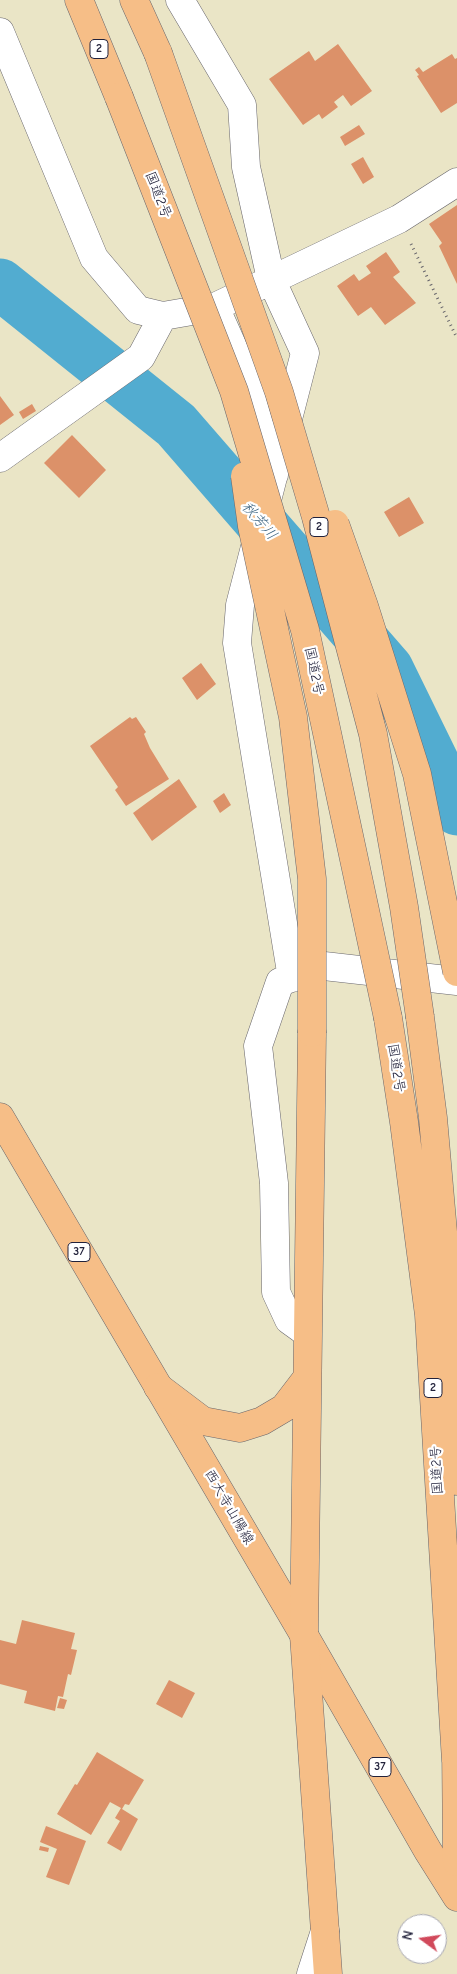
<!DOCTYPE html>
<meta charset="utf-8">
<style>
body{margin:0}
#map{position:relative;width:457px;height:1974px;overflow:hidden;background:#eae5c6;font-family:"Comic Neue",sans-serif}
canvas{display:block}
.north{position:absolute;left:397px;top:1914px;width:50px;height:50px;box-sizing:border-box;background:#fff;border:1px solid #a7a7b1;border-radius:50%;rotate:284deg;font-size:14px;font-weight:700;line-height:20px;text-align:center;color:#22223b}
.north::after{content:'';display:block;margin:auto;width:18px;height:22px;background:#d1495b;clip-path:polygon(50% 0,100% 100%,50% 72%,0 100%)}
</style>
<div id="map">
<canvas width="457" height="1974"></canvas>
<div class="north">N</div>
</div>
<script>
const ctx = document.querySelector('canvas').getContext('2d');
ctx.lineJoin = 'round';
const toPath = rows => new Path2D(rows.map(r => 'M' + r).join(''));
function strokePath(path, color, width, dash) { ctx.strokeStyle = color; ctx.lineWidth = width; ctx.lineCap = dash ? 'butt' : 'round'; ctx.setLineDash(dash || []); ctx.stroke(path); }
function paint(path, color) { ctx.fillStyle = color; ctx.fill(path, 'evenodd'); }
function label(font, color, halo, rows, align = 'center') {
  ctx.font = font + ' "Comic Neue","Klee One",sans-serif'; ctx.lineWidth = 4.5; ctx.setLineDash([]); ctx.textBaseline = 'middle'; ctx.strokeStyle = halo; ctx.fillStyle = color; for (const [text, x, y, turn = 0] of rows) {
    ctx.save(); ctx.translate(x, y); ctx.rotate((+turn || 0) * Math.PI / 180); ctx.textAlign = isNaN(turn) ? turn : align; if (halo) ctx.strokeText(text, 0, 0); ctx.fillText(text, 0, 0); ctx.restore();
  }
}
strokePath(toPath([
 [0,284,176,425,388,669,457,810]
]), '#52acd0', 51);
paint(toPath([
 [338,44,372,91,351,106,343,95,334,102,338,107,322,119,319,114,303,125,269,79,309,51,315,61],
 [452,54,455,59,457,58,457,103,441,113,417,76,419,75,415,70,419,67,423,72],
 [359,125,365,134,345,146,340,137],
 [363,157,374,177,363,184,351,164],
 [457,205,457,284,439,246,442,243,429,224],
 [386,252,400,272,393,277,416,303,385,325,371,307,358,316,337,286,354,274,359,281,371,273,366,266],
 [0,396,14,415,0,425],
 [32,404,36,411,23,419,19,412],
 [72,435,106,470,79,498,44,463],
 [409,497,424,523,399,537,384,512],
 [201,663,216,684,197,700,182,678],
 [130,717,132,719,136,717,146,732,144,734,150,748,169,779,126,806,115,790,118,787,90,746],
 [179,779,197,807,152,841,133,813],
 [224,793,231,805,220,813,213,801],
 [22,1620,75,1633,71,1649,77,1650,71,1675,68,1674,63,1697,58,1696,55,1711,24,1703,27,1691,0,1684,0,1640,16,1644],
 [169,1680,195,1693,182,1718,156,1704],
 [60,1698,67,1700,64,1709,57,1708],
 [97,1752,144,1780,129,1805,125,1804,122,1809,138,1819,121,1851,107,1843,120,1821,115,1818,121,1808,110,1802,91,1835,57,1814,75,1784,77,1785],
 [46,1826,86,1841,69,1885,46,1877,57,1849,40,1842],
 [40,1846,49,1848,48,1852,39,1850]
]), '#dc9169');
const minor = toPath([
 [180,0,242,105,246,167,271,279,305,353,240,605,237,643,292,978],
 [0,32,94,258,138,310,163,316],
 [215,307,244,372,274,475],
 [0,458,141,357,163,316,215,307,399,219,457,182],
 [307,1333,289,1320,276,1292,274,1183,258,1046,280,982,324,966,457,981],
 [311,1974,325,1931]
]);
const primary = toPath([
 [0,1117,304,1635,428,1851,457,1897]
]);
const trunk = toPath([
 [79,0,119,97],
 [134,0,158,53],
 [420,1017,433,1118,450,1312,457,1481],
 [388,1018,404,1122,429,1315,456,1761],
 [312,1033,304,1635,328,1974],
 [158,1387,203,1421,240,1428,262,1421,284,1408,307,1378],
 [456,1744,457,1862]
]);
strokePath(minor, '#68666c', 29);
strokePath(primary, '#68666c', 29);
strokePath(trunk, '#68666c', 29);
strokePath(toPath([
 [411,244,457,338]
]), '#68666c', 3, [1, 4]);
strokePath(minor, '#fff', 28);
strokePath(primary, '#f6be87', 28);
strokePath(trunk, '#f6be87', 28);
const trunkBridge = toPath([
 [158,53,279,392,316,517,373,734,404,907,420,1017],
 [119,97,234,391,305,630,388,1018],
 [245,476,252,526,293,717,312,879,312,1033],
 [335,524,364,606,417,774,457,972]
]);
strokePath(trunkBridge, '#68666c', 29, []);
strokePath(trunkBridge, '#f6be87', 28);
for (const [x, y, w] of [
 [99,49,18],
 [319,527,18],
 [79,1252,22],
 [433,1388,18],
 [380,1767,22]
]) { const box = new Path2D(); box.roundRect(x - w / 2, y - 9.5, w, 19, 4); ctx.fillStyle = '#fff'; ctx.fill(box); strokePath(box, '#22223b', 1); }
label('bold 12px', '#22223b', null, [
 ["2",99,49],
 ["2",319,527],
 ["37",79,1252],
 ["2",433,1388],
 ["37",380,1767]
]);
label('14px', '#22223b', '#fff', [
 ["国道2号",158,195,69],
 ["国道2号",314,671,78],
 ["国道2号",396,1068,81],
 ["国道2号",437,1470,-93],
 ["西大寺山陽線",229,1507,60]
]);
label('italic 15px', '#38607e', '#fff', [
 ["秋芳川",259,521,49]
]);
</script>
